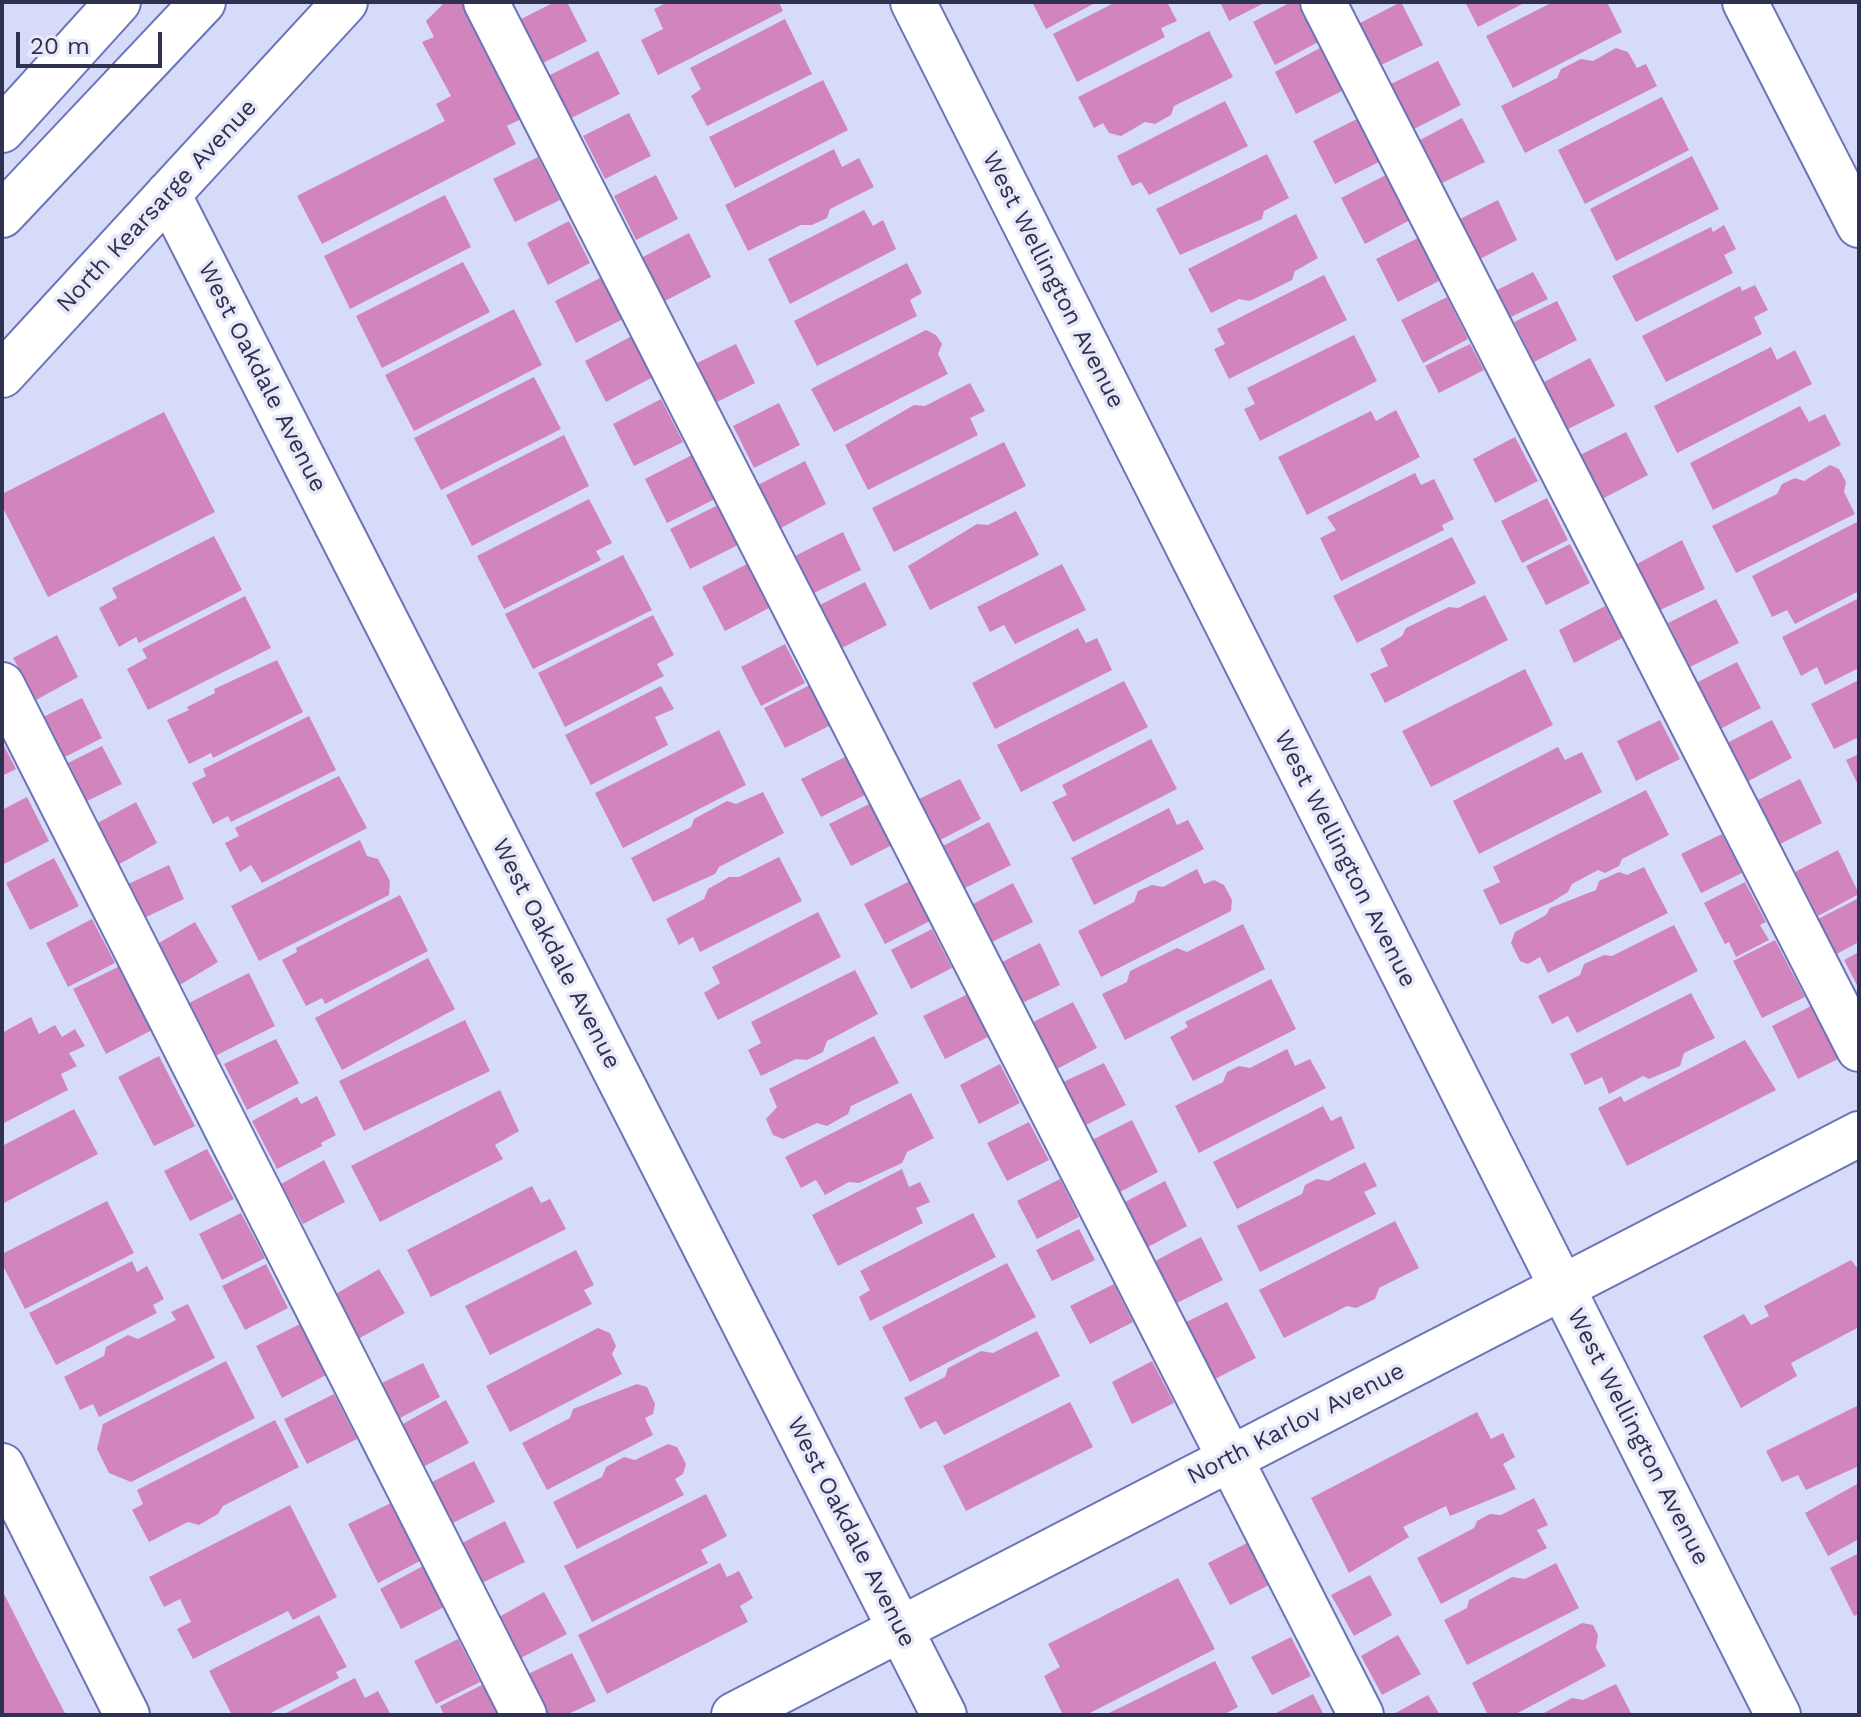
<!DOCTYPE html>
<style>
body{margin:0}
#map{position:relative;width:1861px;height:1717px;overflow:hidden;background:#d6dbfa;font-family:"Work Sans",sans-serif}
canvas{display:block}
.frame{position:absolute;inset:0;border:4px solid #2e314f;pointer-events:none}
.scale{position:absolute;left:16px;top:32px;width:146px;height:36px;box-sizing:border-box;border:4px solid #2e314f;border-top:0;padding-left:10px;font-size:24px;line-height:28px;white-space:nowrap;color:#2e314f;-webkit-text-stroke:6px #e7e9f9;paint-order:stroke}
</style>
<div id="map">
<canvas width="1861" height="1717"></canvas>
<div class="frame"></div>
<div class="scale">20 m</div>
</div>
<script>
const ctx = document.querySelector('canvas').getContext('2d');
ctx.lineJoin = 'round';
function paint(path, color) { ctx.fillStyle = color; ctx.fill(path, 'evenodd'); }
const toPath = rows => new Path2D(rows.map(r => 'M' + r).join(''));
function strokePath(path, color, width, dash) { ctx.strokeStyle = color; ctx.lineWidth = width; ctx.lineCap = dash ? 'butt' : 'round'; ctx.setLineDash(dash || []); ctx.stroke(path); }
function label(font, color, halo, rows, align = 'center') {
  ctx.font = font + ' "Work Sans",sans-serif'; ctx.lineWidth = 7; ctx.setLineDash([]); ctx.textBaseline = 'middle'; ctx.strokeStyle = halo; ctx.fillStyle = color; for (const [text, x, y, turn = 0] of rows) {
    ctx.save(); ctx.translate(x, y); ctx.rotate((+turn || 0) * Math.PI / 180); ctx.textAlign = isNaN(turn) ? turn : align; if (halo) ctx.strokeText(text, 0, 0); ctx.fillText(text, 0, 0); ctx.restore();
  }
}
paint(toPath([
 [445,2,464,2,523,118,507,126,516,144,322,244,297,196,445,121,436,104,451,96,422,42,434,37,426,21],
 [555,2,567,2,587,41,543,63,521,19],
 [668,2,779,2,783,11,658,75,641,40,663,29,654,9],
 [1032,2,1097,2,1046,29],
 [1116,2,1167,2,1177,21,1161,28,1165,37,1077,82,1053,34],
 [1220,2,1266,2,1229,21],
 [1291,2,1300,2,1320,41,1275,65,1253,22],
 [1401,2,1423,45,1381,65,1360,23],
 [1465,2,1526,2,1478,27],
 [1553,2,1607,2,1622,32,1513,88,1486,36],
 [785,19,812,74,707,126,691,96,701,89,690,68],
 [1209,31,1233,77,1174,106,1171,115,1155,124,1145,122,1121,136,1109,133,1103,123,1094,128,1078,97],
 [1320,48,1342,91,1296,114,1275,72],
 [1616,48,1628,52,1637,68,1646,64,1657,86,1525,153,1501,106,1557,78,1561,69,1581,59,1593,61],
 [598,51,620,94,569,119,548,76],
 [1438,61,1461,105,1414,129,1391,84],
 [823,80,848,130,735,188,709,137],
 [1662,97,1689,150,1585,204,1558,150],
 [1225,101,1248,146,1149,195,1141,182,1132,186,1117,156],
 [629,113,651,156,605,179,583,136],
 [1462,118,1485,162,1440,184,1418,141],
 [1357,119,1379,162,1335,184,1313,141],
 [834,149,842,167,859,158,874,187,830,209,827,218,812,225,801,225,748,251,725,205],
 [1267,154,1289,198,1264,211,1262,219,1180,255,1156,209],
 [1692,156,1719,209,1616,261,1590,209],
 [538,157,560,200,515,222,493,179],
 [656,175,678,219,636,240,614,196],
 [1386,175,1410,220,1365,244,1341,198],
 [445,195,471,247,350,309,324,256],
 [1498,200,1517,240,1478,260,1458,220],
 [864,210,873,226,883,220,896,249,790,304,768,259],
 [1296,214,1318,258,1295,271,1292,280,1250,301,1239,299,1211,313,1188,269],
 [569,221,590,263,548,285,527,243],
 [1724,225,1736,249,1724,255,1733,273,1636,322,1612,276,1711,227,1713,232],
 [689,233,711,277,663,302,641,258],
 [1418,238,1439,281,1398,302,1376,259],
 [463,262,490,312,382,368,356,316],
 [907,263,922,293,910,300,917,316,817,366,794,321],
 [1533,272,1548,299,1509,318,1495,291],
 [1324,275,1347,320,1229,379,1214,349,1225,344,1217,329],
 [602,277,623,319,576,343,555,301],
 [1755,285,1768,310,1754,317,1762,334,1666,382,1642,336,1740,286,1742,291],
 [1447,297,1468,339,1423,363,1401,320],
 [1557,301,1577,340,1534,362,1514,322],
 [514,309,542,365,414,431,385,375],
 [926,330,936,335,942,344,938,354,948,374,834,432,811,389],
 [1354,335,1377,381,1260,441,1244,409,1255,404,1247,388],
 [632,336,653,377,606,402,585,361],
 [736,344,755,383,717,402,697,363],
 [1470,344,1484,370,1439,393,1425,366],
 [1771,347,1777,360,1795,350,1812,384,1677,453,1654,406],
 [1590,358,1615,406,1568,429,1544,382],
 [534,377,561,429,441,490,414,438],
 [970,383,985,411,970,418,978,435,868,490,845,445,914,405,925,406],
 [661,399,683,442,634,466,613,424],
 [779,403,800,445,754,468,733,426],
 [1800,406,1809,422,1825,414,1841,445,1713,510,1690,463],
 [1396,410,1420,457,1307,515,1278,457,1371,411,1376,421],
 [164,412,215,512,48,597,2,506,2,494],
 [1626,432,1648,475,1602,499,1580,455],
 [564,435,589,486,472,546,446,495],
 [1515,437,1538,481,1495,503,1473,459],
 [1004,442,1026,486,894,552,872,508],
 [692,455,715,499,667,523,645,479],
 [805,461,826,504,779,529,756,486],
 [1830,465,1839,469,1846,482,1844,492,1855,514,1736,573,1712,526,1777,494,1782,484,1795,478,1804,481],
 [1415,473,1421,485,1434,479,1454,519,1442,525,1444,530,1341,581,1320,538,1336,530,1327,517],
 [1547,498,1568,540,1522,563,1501,521],
 [589,499,612,543,596,551,601,560,504,609,477,556],
 [718,505,738,545,690,569,670,529],
 [1016,511,1039,555,930,610,908,566,977,524,988,525],
 [1859,521,1859,591,1795,624,1787,610,1772,617,1752,576],
 [843,532,861,570,814,593,795,556],
 [214,536,242,590,139,643,136,637,119,647,99,608,117,598,112,588],
 [1452,537,1476,583,1357,643,1333,596],
 [1682,540,1705,589,1658,611,1635,565],
 [1570,544,1590,583,1546,605,1526,566],
 [623,555,652,610,533,669,505,614],
 [747,564,769,608,725,631,702,587],
 [1062,564,1086,610,1015,644,1004,625,990,632,977,607],
 [865,582,887,625,842,648,820,605],
 [1485,595,1508,640,1385,703,1370,674,1388,666,1380,649,1402,636,1406,628,1449,607,1458,608],
 [245,596,271,648,148,710,127,669,147,658,142,649],
 [1859,598,1859,668,1825,685,1817,667,1801,676,1782,637],
 [1716,599,1739,643,1690,667,1668,623],
 [1605,606,1622,638,1574,663,1559,630],
 [653,615,674,655,657,664,664,676,565,727,538,673],
 [1078,628,1086,643,1097,638,1112,670,995,729,972,683],
 [57,635,78,677,36,700,13,658],
 [785,644,805,683,761,706,741,667],
 [277,660,303,712,213,758,211,753,189,764,167,720,189,710,187,707,215,693,214,689],
 [1737,662,1761,708,1718,730,1694,684],
 [1525,669,1553,725,1431,787,1402,731],
 [1859,680,1859,737,1834,749,1811,704],
 [1124,681,1148,727,1021,792,997,745],
 [810,685,831,725,785,748,764,708],
 [661,686,674,709,655,717,668,745,591,785,565,735],
 [82,698,102,738,61,759,41,718],
 [309,716,336,770,231,822,228,816,213,824,192,783,206,776,203,769],
 [1660,720,1680,759,1636,781,1617,741],
 [1772,720,1792,758,1743,784,1723,745],
 [719,730,746,785,623,848,595,793],
 [1151,739,1177,789,1073,842,1052,802,1067,795,1062,785],
 [2,742,16,769,2,776],
 [102,746,122,784,85,802,66,764],
 [1558,747,1565,760,1582,752,1602,792,1479,854,1453,801],
 [1859,754,1859,787,1846,760],
 [845,757,865,795,821,817,801,779],
 [339,776,367,828,262,883,251,865,240,872,225,843,239,836,235,828],
 [960,779,981,819,938,841,917,800],
 [1800,779,1822,823,1778,845,1756,801],
 [1646,790,1669,835,1622,859,1619,866,1605,873,1598,870,1572,884,1568,892,1552,902,1500,925,1483,890,1500,882,1493,867],
 [763,792,784,833,719,867,715,874,653,902,631,858,691,827,694,819,727,801,736,804],
 [27,797,49,841,2,865,2,810],
 [136,802,157,843,116,866,94,825],
 [871,803,892,845,851,866,829,824],
 [1169,808,1177,825,1188,820,1204,849,1094,905,1071,858],
 [989,822,1011,865,965,888,943,846],
 [1722,834,1742,873,1701,893,1681,854],
 [360,840,367,856,378,859,390,881,389,895,259,961,231,906],
 [1838,850,1859,894,1818,916,1795,872],
 [779,857,802,901,700,952,693,937,679,945,666,919,704,899,708,889,729,877,739,877],
 [54,858,79,906,30,930,6,883],
 [169,865,184,899,142,919,126,885],
 [1644,867,1668,913,1548,973,1540,957,1528,964,1520,961,1511,943,1515,932,1546,915,1550,908,1596,890,1599,881,1619,872,1627,875],
 [1197,869,1204,884,1214,880,1224,885,1232,900,1231,911,1101,977,1078,931,1134,902,1138,891,1152,885,1163,887],
 [910,881,930,921,885,944,864,904],
 [1745,882,1766,922,1760,925,1769,940,1736,957,1729,942,1725,944,1704,903],
 [1013,883,1033,922,990,943,971,905],
 [400,895,428,951,325,1004,322,998,306,1006,282,960,297,952,296,948],
 [1859,898,1859,942,1835,955,1818,919],
 [818,912,841,957,718,1020,704,993,720,983,712,967],
 [92,919,115,963,68,987,46,943],
 [195,922,218,962,178,986,154,946],
 [1243,924,1265,969,1125,1040,1102,994,1127,982,1130,971,1177,948,1187,952],
 [1674,925,1698,971,1577,1033,1568,1016,1552,1024,1538,996,1580,975,1584,964,1604,955,1612,956],
 [932,929,952,968,911,989,891,950],
 [1775,940,1805,997,1762,1018,1733,961],
 [1040,943,1060,985,1018,1005,998,964],
 [1859,952,1859,989,1844,960],
 [428,958,455,1009,342,1070,315,1018],
 [120,966,152,1030,106,1054,73,989],
 [855,970,878,1014,827,1041,823,1052,807,1060,796,1059,761,1076,748,1050,761,1043,751,1022],
 [249,973,275,1026,215,1056,189,1003],
 [1271,979,1296,1029,1193,1081,1170,1037,1188,1027,1185,1022],
 [1691,993,1715,1038,1684,1053,1680,1066,1649,1079,1643,1076,1609,1094,1602,1077,1585,1085,1570,1054],
 [968,994,990,1036,945,1059,923,1016],
 [1073,1002,1097,1048,1055,1070,1031,1023],
 [1813,1005,1840,1058,1798,1079,1772,1026],
 [31,1017,39,1034,55,1025,62,1037,75,1029,85,1046,69,1053,77,1066,61,1074,68,1090,2,1124,2,1033],
 [465,1020,490,1071,364,1131,339,1081],
 [874,1036,899,1083,851,1106,848,1114,827,1126,817,1123,783,1139,773,1135,766,1119,777,1107,769,1089],
 [276,1039,299,1083,247,1110,224,1064],
 [1745,1040,1776,1090,1627,1166,1598,1108,1621,1096,1624,1102],
 [1287,1049,1295,1066,1310,1059,1326,1088,1199,1153,1175,1106,1223,1082,1227,1072,1239,1066,1250,1068],
 [159,1056,195,1126,154,1146,118,1077],
 [1104,1063,1126,1105,1082,1127,1061,1083],
 [1000,1064,1020,1103,979,1124,960,1085],
 [500,1090,519,1131,495,1145,503,1159,380,1222,351,1166],
 [911,1093,934,1138,907,1152,902,1163,859,1183,849,1182,825,1195,816,1180,801,1188,785,1157],
 [317,1096,336,1135,321,1143,322,1146,277,1169,252,1121,297,1097,301,1104],
 [1323,1106,1331,1121,1341,1116,1355,1148,1237,1209,1213,1162],
 [74,1109,98,1154,2,1204,2,1146],
 [1132,1120,1158,1172,1118,1193,1090,1141],
 [1029,1122,1049,1160,1007,1181,987,1143],
 [207,1149,234,1199,190,1221,164,1171],
 [324,1160,345,1202,303,1224,281,1184],
 [1365,1162,1377,1186,1364,1192,1376,1214,1260,1272,1237,1226,1302,1194,1305,1185,1317,1179,1328,1181],
 [902,1169,909,1187,920,1182,930,1202,916,1208,923,1223,838,1266,812,1215],
 [1060,1179,1079,1217,1037,1239,1017,1201],
 [1165,1181,1187,1226,1148,1247,1125,1202],
 [532,1186,541,1203,550,1199,566,1229,431,1297,407,1250],
 [107,1201,134,1253,25,1309,2,1264,2,1254],
 [241,1213,265,1258,222,1280,199,1234],
 [973,1213,996,1257,870,1321,859,1297,870,1290,860,1271],
 [1395,1221,1419,1268,1379,1288,1375,1299,1356,1308,1347,1306,1284,1338,1259,1290],
 [1079,1229,1095,1260,1052,1281,1036,1250],
 [1201,1237,1223,1280,1175,1304,1153,1262],
 [576,1250,594,1285,584,1290,592,1304,490,1355,465,1306],
 [1851,1260,1859,1270,1859,1327,1791,1363,1797,1376,1741,1408,1703,1336,1744,1314,1751,1325,1769,1316,1764,1306],
 [132,1261,137,1272,147,1266,164,1299,153,1305,157,1313,56,1365,29,1313],
 [1007,1263,1036,1317,910,1382,882,1327],
 [266,1264,288,1308,245,1330,222,1286],
 [379,1269,405,1313,358,1339,334,1295],
 [1114,1284,1133,1322,1090,1344,1070,1306],
 [1227,1302,1256,1358,1213,1380,1184,1323],
 [188,1304,215,1358,99,1417,93,1404,80,1410,64,1377,104,1356,106,1347,128,1335,138,1339,176,1320,171,1312],
 [302,1323,328,1374,282,1398,256,1346],
 [598,1328,610,1333,616,1346,612,1354,622,1374,510,1432,486,1386],
 [1037,1331,1060,1376,944,1435,936,1421,920,1429,904,1398,945,1377,948,1368,981,1351,993,1353],
 [226,1361,255,1418,131,1482,109,1473,97,1449,103,1424],
 [1152,1361,1174,1403,1132,1424,1112,1382],
 [423,1363,440,1397,398,1419,380,1384],
 [637,1384,647,1387,655,1404,653,1414,645,1418,653,1435,547,1490,522,1443,570,1418,573,1409],
 [334,1394,357,1439,307,1464,284,1419],
 [446,1400,469,1443,423,1467,401,1425],
 [1070,1402,1093,1447,966,1511,943,1466],
 [1859,1405,1859,1466,1806,1490,1798,1475,1782,1482,1766,1451],
 [1477,1412,1491,1439,1503,1433,1515,1457,1503,1464,1516,1489,1450,1516,1446,1506,1403,1527,1409,1537,1349,1573,1311,1498],
 [275,1420,299,1467,223,1506,218,1514,199,1525,188,1522,149,1542,132,1510,143,1504,137,1490],
 [668,1444,677,1447,686,1464,683,1474,675,1479,684,1495,577,1549,553,1502,602,1477,606,1467,624,1457,635,1460],
 [474,1461,495,1502,451,1524,430,1483],
 [1859,1483,1859,1539,1828,1556,1805,1513],
 [706,1494,727,1536,701,1550,708,1563,592,1622,564,1566],
 [1534,1498,1548,1525,1537,1530,1547,1548,1441,1604,1417,1558,1474,1528,1477,1521,1490,1514,1501,1515],
 [391,1503,420,1561,378,1583,348,1524],
 [290,1505,337,1597,293,1620,288,1611,193,1659,177,1629,191,1622,180,1599,164,1607,149,1577],
 [505,1521,525,1562,482,1583,462,1543],
 [1251,1541,1273,1583,1230,1605,1208,1563],
 [1859,1553,1859,1614,1854,1616,1830,1568],
 [720,1563,727,1577,739,1571,753,1598,740,1606,748,1622,607,1694,578,1635],
 [1556,1563,1579,1608,1467,1665,1444,1620,1467,1608,1469,1600,1512,1577,1525,1579],
 [423,1566,444,1607,401,1629,380,1589],
 [1370,1575,1392,1615,1354,1636,1331,1595],
 [1178,1578,1215,1649,1086,1715,1063,1715,1044,1676,1060,1667,1048,1644],
 [2,1590,42,1669,66,1715,2,1715],
 [544,1592,567,1634,519,1659,497,1618],
 [319,1615,347,1667,336,1672,339,1678,267,1715,232,1715,209,1671],
 [1582,1623,1593,1625,1598,1635,1596,1648,1606,1666,1514,1715,1488,1715,1472,1683],
 [1398,1635,1421,1674,1382,1695,1361,1656],
 [1291,1637,1311,1676,1272,1695,1251,1657],
 [458,1639,480,1682,436,1704,414,1661],
 [572,1653,596,1701,566,1715,546,1715,526,1675],
 [1215,1661,1238,1707,1223,1715,1105,1715],
 [355,1678,365,1698,378,1691,391,1715,282,1715],
 [486,1683,502,1715,444,1715,440,1706],
 [1616,1684,1632,1715,1540,1715,1572,1698,1583,1700],
 [1313,1694,1324,1715,1272,1715],
 [1428,1695,1440,1715,1392,1715]
]), '#d285bd');
const minor = toPath([
 [486,2,1361,1715],
 [913,2,1778,1715],
 [1323,2,1859,1049],
 [1745,2,1859,225],
 [2,130,118,2],
 [168,194,944,1715],
 [2,215,203,2],
 [2,375,345,2],
 [2,685,524,1715],
 [2,1466,127,1715],
 [734,1715,1859,1134]
]);
strokePath(minor, '#6c74b9', 48);
strokePath(minor, '#fff', 44);
label('24px', '#2e314f', '#e7e9f9', [
 ["North Kearsarge Avenue",157,206,-47],
 ["West Wellington Avenue",1053,280,63],
 ["West Oakdale Avenue",262,377,63],
 ["West Wellington Avenue",1345,859,63],
 ["West Oakdale Avenue",556,954,63],
 ["North Karlov Avenue",1296,1424,-27],
 ["West Wellington Avenue",1638,1437,63],
 ["West Oakdale Avenue",851,1532,63]
]);
</script>
